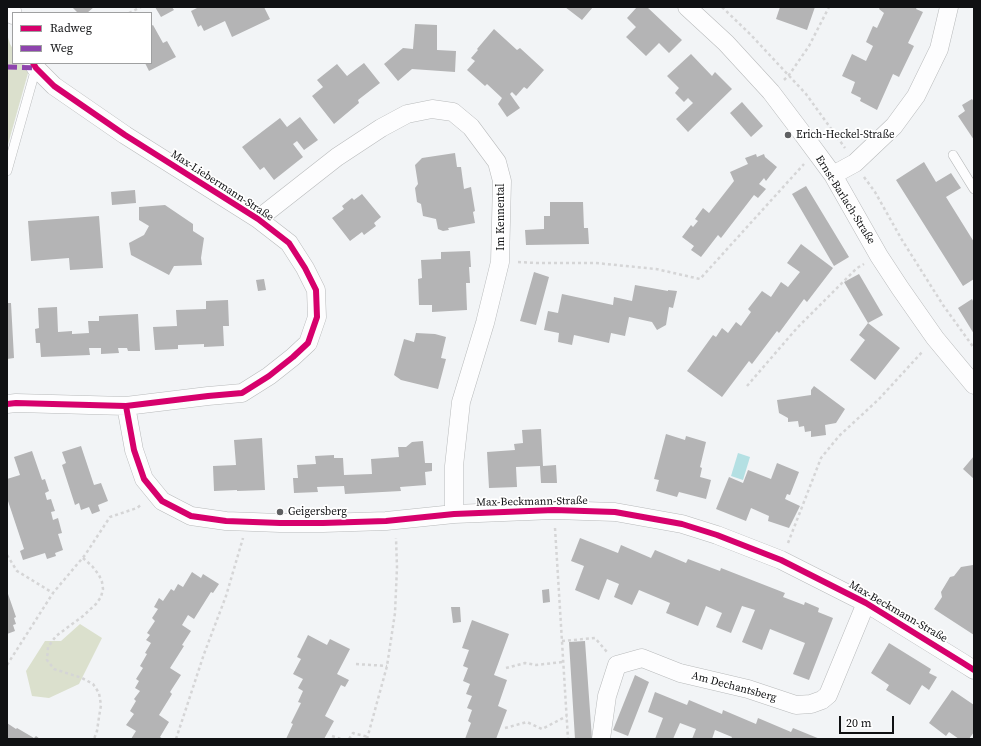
<!DOCTYPE html>
<meta charset="utf-8">
<style>
body{margin:0}
#map{position:relative;width:981px;height:746px;overflow:hidden;background:#f2f4f6;font-family:"Source Serif 4",serif}
canvas{display:block}
.frame{position:absolute;inset:0;border:8px solid #101113;pointer-events:none}
.legend{position:absolute;left:12px;top:12px;width:140px;height:52px;box-sizing:border-box;background:#fff;border:1px solid #9fa0a1;margin:0;padding:5px 7px;list-style:none;font-size:12px;color:#101113}
.legend li{display:flex;align-items:center;gap:8px;height:20px}
.legend b{width:20px;border:1px solid #9fa0a1}
.scale{position:absolute;left:839px;top:716px;width:55px;height:18px;box-sizing:border-box;border:2px solid #101113;border-top:0;padding-left:5px;font-size:12px;line-height:14px;white-space:nowrap;color:#101113;-webkit-text-stroke:3px #fff;paint-order:stroke}
</style>
<div id="map">
<canvas width="981" height="746"></canvas>
<div class="frame"></div>
<ul class="legend">
<li><b style="height:5px;background:#d6006c"></b>Radweg</li>
<li><b style="height:5px;background:#8e44ad"></b>Weg</li>
</ul>
<div class="scale">20 m</div>
</div>
<script>
const ctx = document.querySelector('canvas').getContext('2d');
ctx.lineJoin = 'round';
function paint(path, color) { ctx.fillStyle = color; ctx.fill(path, 'evenodd'); }
const toPath = rows => new Path2D(rows.map(r => 'M' + r).join(''));
function strokePath(path, color, width, dash) { ctx.strokeStyle = color; ctx.lineWidth = width; ctx.lineCap = dash ? 'butt' : 'round'; ctx.setLineDash(dash || []); ctx.stroke(path); }
function label(font, color, halo, rows, align = 'center') {
  ctx.font = font + ' "Source Serif 4",serif'; ctx.lineWidth = 3.5; ctx.setLineDash([]); ctx.textBaseline = 'middle'; ctx.strokeStyle = halo; ctx.fillStyle = color; for (const [text, x, y, turn = 0] of rows) {
    ctx.save(); ctx.translate(x, y); ctx.rotate((+turn || 0) * Math.PI / 180); ctx.textAlign = isNaN(turn) ? turn : align; if (halo) ctx.strokeText(text, 0, 0); ctx.fillText(text, 0, 0); ctx.restore();
  }
}
paint(toPath([
 [7,34,10,44,13,49,13,63,22,63,28,73,7,148],
 [80,624,102,638,79,684,49,698,32,696,26,671,45,641,61,641]
]), '#dbe0cd');
paint(toPath([
 [738,453,750,457,743,480,731,476]
]), '#b4e0e3');
paint(toPath([
 [72,7,94,7,87,13,78,13],
 [155,7,172,7,174,10,161,17],
 [199,7,264,7,270,19,232,37,225,21,204,31,201,25,198,27,191,11],
 [565,7,593,7,582,20],
 [637,7,647,7,682,40,669,53,659,43,646,56,626,37,636,27,627,18],
 [780,7,815,7,807,30,776,19],
 [880,7,917,7,916,9,923,12,908,43,914,46,899,77,893,74,877,110,860,101,861,98,851,93,855,82,842,76,852,54,866,61,873,46,866,42,873,26,877,28,884,13,879,9],
 [415,24,437,25,437,50,456,51,455,72,412,69,398,81,384,64,403,48,413,49],
 [153,25,163,43,167,41,176,57,149,71,145,63,151,63,151,26],
 [494,29,517,50,520,48,544,70,527,89,524,87,516,96,512,92,510,94,520,108,507,117,498,104,502,98,487,84,485,86,467,70,475,61,471,58,478,50,477,49],
 [691,54,712,76,715,72,732,89,688,132,676,119,693,103,688,98,684,102,675,93,679,88,667,76],
 [364,63,380,83,358,100,359,103,334,124,312,96,323,87,317,80,337,64,347,76],
 [972,99,974,102,974,140,958,116,965,111,962,105],
 [742,102,763,126,751,137,730,113],
 [300,117,318,140,304,150,297,141,293,144,303,157,274,180,264,167,260,170,242,147,280,118,287,127],
 [455,153,457,167,461,167,464,189,471,187,475,211,473,212,475,223,448,228,449,230,443,231,438,229,436,219,423,216,421,204,417,202,415,188,418,184,415,165,422,158],
 [756,154,757,157,764,154,765,157,777,167,766,181,764,178,759,184,766,189,758,198,754,195,721,238,718,235,701,257,691,250,694,246,682,237,691,225,693,227,698,221,695,219,703,208,709,213,734,181,730,172,748,164,745,158],
 [924,162,936,182,951,173,961,188,946,197,974,242,974,279,963,286,896,180],
 [806,186,849,257,834,266,792,194],
 [135,190,136,203,112,205,111,192],
 [362,194,381,217,374,223,376,226,364,235,362,232,350,241,332,218,344,209,342,206,352,198,354,200],
 [550,202,583,202,584,228,588,228,589,244,526,245,525,230,544,229,544,216,550,216],
 [165,205,193,224,193,231,204,238,201,258,202,265,174,266,169,275,131,255,129,243,144,235,149,226,139,220,139,207],
 [99,216,103,268,70,270,69,258,31,261,28,221],
 [801,244,833,268,807,302,804,299,779,333,777,331,752,364,749,361,722,397,687,371,713,335,716,337,722,328,728,333,736,322,741,326,751,312,748,309,762,291,771,297,781,282,788,287,800,272,787,263],
 [470,251,471,267,469,267,470,283,466,283,467,310,432,312,432,305,419,305,418,279,422,278,421,260,441,259,441,252],
 [534,272,549,277,536,325,520,321],
 [859,274,883,315,868,323,844,282],
 [264,279,266,290,258,291,256,280],
 [635,285,668,291,668,290,677,291,673,308,669,307,666,325,657,330,652,322,629,317,625,336,611,333,609,343,574,335,572,345,558,342,559,333,544,330,548,311,558,313,562,294,613,305,614,297,632,301],
 [972,299,974,303,974,334,958,308],
 [228,300,229,326,223,326,224,346,204,347,204,344,178,345,178,349,155,350,153,327,177,326,176,310,206,309,206,301],
 [7,303,11,303,14,358,7,359],
 [57,307,58,332,72,331,72,334,89,333,88,321,99,321,99,316,138,314,140,351,128,351,127,348,118,348,119,353,101,354,101,348,89,348,90,355,41,357,40,343,36,343,35,329,39,328,38,308],
 [868,323,900,348,875,380,850,360,865,340,859,335],
 [416,333,435,334,446,337,441,358,446,359,438,389,401,380,394,375,404,339,414,342],
 [814,386,845,409,836,423,825,425,826,435,811,437,811,431,805,432,804,426,799,427,798,421,788,422,788,418,779,413,777,400,811,395,811,390],
 [541,429,543,466,556,465,557,483,541,483,540,466,516,467,517,487,489,488,487,452,515,450,514,444,523,443,522,430],
 [666,434,685,440,686,436,706,442,700,467,702,468,700,477,711,480,706,499,679,492,677,497,656,491,659,480,654,479],
 [262,438,265,490,237,491,237,490,214,491,213,466,236,465,234,440],
 [423,441,425,463,432,463,432,471,425,472,426,485,400,487,401,491,345,494,344,486,317,487,318,492,294,493,293,478,298,478,297,465,316,464,315,456,334,455,334,458,343,458,344,475,372,474,371,459,399,457,398,447,406,447,412,442],
 [81,446,94,485,101,483,108,501,98,505,100,511,92,514,89,507,81,510,79,503,75,505,62,465,66,463,62,452],
 [32,451,42,480,45,479,49,491,45,493,47,500,51,499,55,511,51,512,53,520,58,518,62,533,58,534,63,550,55,553,56,556,47,559,45,553,23,560,20,551,24,549,7,498,7,479,20,475,14,457],
 [974,456,974,479,963,469],
 [777,463,799,472,790,495,787,494,785,499,800,506,789,528,768,521,769,516,751,508,746,521,716,509,729,477,743,483,748,470,771,479],
 [580,538,618,553,621,545,651,558,655,550,686,563,688,559,720,571,721,568,785,593,783,597,804,605,805,602,819,608,818,612,833,618,809,680,793,674,805,643,770,629,762,650,742,642,755,610,742,606,731,633,716,627,722,613,706,606,698,626,666,613,670,603,639,590,632,605,614,597,619,584,607,579,599,600,575,590,584,566,571,561],
 [973,565,974,565,974,635,934,609,942,597,941,592,950,577,954,576,961,567],
 [192,572,201,578,203,574,219,584,213,593,211,592,194,619,188,615,182,625,191,631,182,645,184,646,170,668,181,675,170,692,172,694,159,715,169,722,160,737,163,739,131,739,136,731,126,725,134,714,130,711,136,701,134,699,140,691,135,688,139,681,136,679,143,668,140,666,147,654,145,653,151,643,146,640,150,635,147,633,155,621,152,618,158,609,154,607,159,598,163,601,171,589,174,591,178,584,183,587],
 [549,589,550,602,543,603,542,590],
 [7,591,16,617,14,618,16,624,13,625,15,631,7,634],
 [451,607,460,607,461,622,453,623],
 [472,620,509,634,494,675,507,680,498,706,507,710,496,739,465,739,471,723,468,721,472,710,467,708,472,696,466,694,470,684,463,681,468,668,463,666,469,650,462,648],
 [308,635,327,645,330,639,350,649,337,674,349,680,345,687,341,685,325,716,334,721,324,739,286,739,293,724,291,723,301,703,298,702,303,691,298,688,303,679,293,674,301,659,297,657],
 [585,641,592,739,575,739,569,642],
 [889,643,931,669,929,673,937,677,929,690,922,685,910,705,886,690,889,685,871,673],
 [635,675,649,682,628,736,613,730],
 [952,690,974,705,974,732,969,739,959,739,949,732,946,736,929,723],
 [655,692,687,705,689,700,722,714,723,710,756,724,758,718,791,732,793,728,820,739,731,739,732,737,715,730,712,739,692,739,696,729,680,723,673,739,655,739,663,718,648,712],
 [7,723,16,729,17,728,34,738,36,736,40,739,7,739]
]), '#b4b4b5');
const service = toPath([
 [953,155,974,189],
 [7,171,36,68]
]);
const minor = toPath([
 [11,7,13,15],
 [687,7,726,43,771,92,799,129,833,175,879,256,900,288,935,338,974,385],
 [833,175,855,163,894,126,916,96,939,49,949,7],
 [258,219,337,157,381,128,407,114,432,109,453,112,471,127,497,162,502,181,500,262,485,323,461,402,454,466,454,514],
 [7,404,16,403,126,406,208,396,242,393,269,376,293,357,308,343,317,317,316,290,305,268,289,243,258,219,125,135,54,86,36,68,33,63],
 [126,406,134,450,144,479,162,501,191,516,226,521,280,523,323,523,386,521,454,514,554,510,615,512,682,524,717,535,781,560,866,603,963,663,974,670],
 [601,739,607,696,617,665,642,658,680,673,748,689,796,705,811,704,822,700,828,695,866,603]
]);
strokePath(service, '#b8babb', 10);
strokePath(minor, '#b8babb', 19);
strokePath(toPath([
 [722,7,751,35,806,94,845,148],
 [129,13,141,7],
 [784,80,789,75,809,46,829,7],
 [864,177,875,192,902,240,943,305,974,348],
 [518,262,537,263,596,263,656,269,700,279,804,164],
 [747,386,797,328,857,268,864,264],
 [555,528,568,739],
 [788,543,821,458,839,436,879,399,923,351],
 [7,555,17,571,53,593],
 [83,558,92,566,99,575,102,582,103,589,101,597,96,604,83,616,56,636,48,647,47,660,54,669,82,678,93,684,99,693,101,705,99,717,97,731,94,739],
 [562,641,595,638,607,652],
 [356,664,387,666],
 [7,665,53,593,85,555,110,517,137,508,142,504],
 [506,668,525,663,536,665,563,662],
 [505,728,527,722,542,729,567,716],
 [332,736,341,739],
 [176,739,204,654,226,596,243,538],
 [349,739,353,733,368,737],
 [367,739,387,666,395,613,397,567,396,538]
]), '#d5d5d6', 2.5, [3, 3]);
strokePath(service, '#fdfdfe', 9);
strokePath(minor, '#fdfdfe', 18);
strokePath(toPath([
 [7,67,36,68]
]), '#8e44ad', 5, [10, 5]);
strokePath(toPath([
 [7,404,16,403,126,406,208,396,242,393,269,376,293,357,308,343,317,317,316,290,305,268,289,243,258,219,125,135,54,86,36,68,33,63],
 [126,406,134,450,144,479,162,501,191,516,226,521,280,523,323,523,386,521,454,514,554,510,615,512,682,524,717,535,781,560,866,603,963,663,974,670]
]), '#d6006c', 6);
for (const [x, y, r, color] of [
 [788,135,4,"#5f6062"],
 [280,512,4,"#5f6062"]
]) { const dot = new Path2D(); dot.arc(x, y, r, 0, 2 * Math.PI); ctx.fillStyle = color; ctx.fill(dot); strokePath(dot, '#fff', 1.5); }
label('11px', '#101113', '#fff', [
 ["Erich-Heckel-Straße",796,135],
 ["Geigersberg",288,512]
], 'left');
label('11px', '#101113', '#fff', [
 ["Max-Liebermann-Straße",222,186,33],
 ["Ernst-Barlach-Straße",845,200,58],
 ["Im Kennental",501,217,-90],
 ["Max-Beckmann-Straße",532,502,-1],
 ["Max-Beckmann-Straße",898,612,30],
 ["Am Dechantsberg",734,687,15]
]);
</script>
